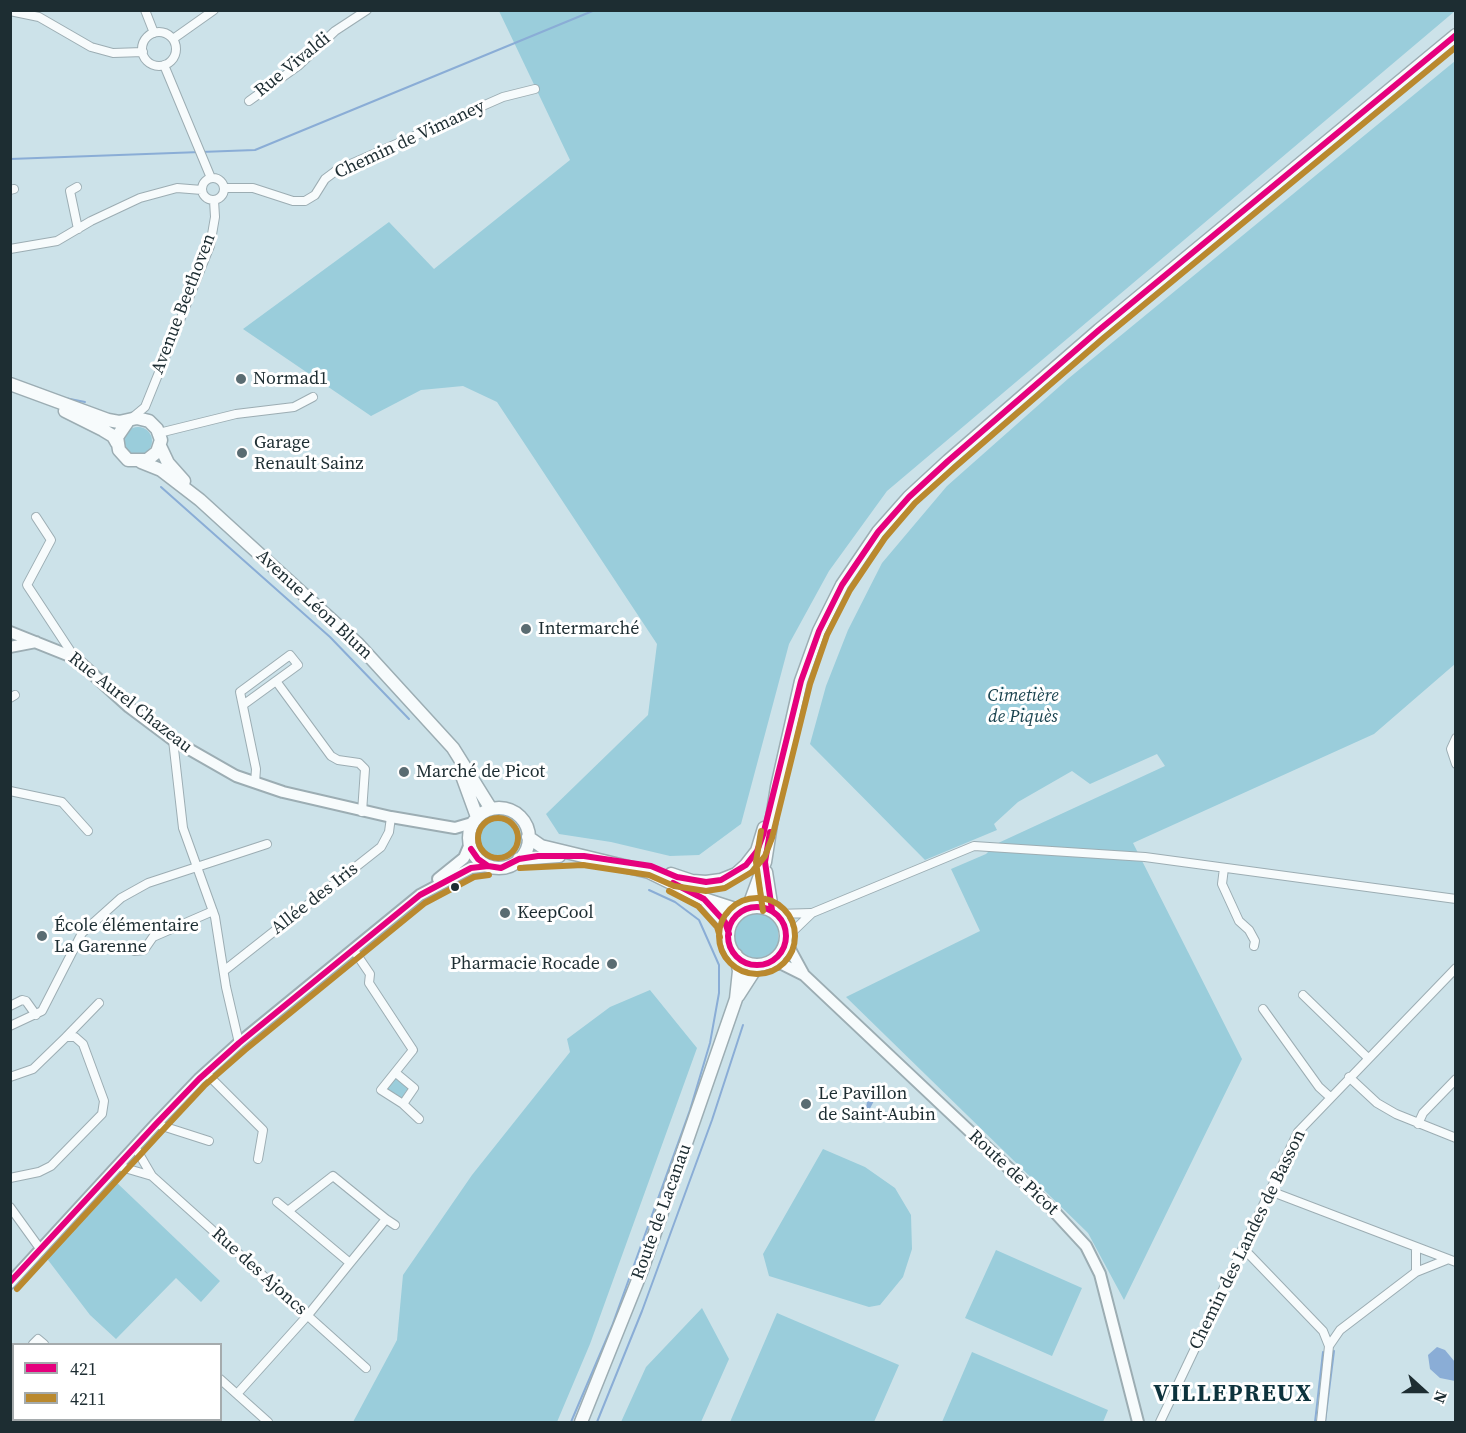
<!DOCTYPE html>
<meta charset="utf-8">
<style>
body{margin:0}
#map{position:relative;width:1466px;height:1433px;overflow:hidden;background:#cce2e9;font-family:"Source Serif 4",serif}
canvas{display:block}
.frame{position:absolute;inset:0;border:12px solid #1d2d32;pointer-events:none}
.legend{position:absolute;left:12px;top:1343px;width:210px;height:78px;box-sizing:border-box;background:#fff;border:2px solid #a5abad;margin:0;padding:8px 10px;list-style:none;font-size:18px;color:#1d2d32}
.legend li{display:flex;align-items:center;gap:12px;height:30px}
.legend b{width:30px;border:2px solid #a5abad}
.north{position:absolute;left:1394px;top:1361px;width:60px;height:60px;-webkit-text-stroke:4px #fff;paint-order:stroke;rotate:111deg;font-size:16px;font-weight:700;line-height:24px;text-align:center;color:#1d2d32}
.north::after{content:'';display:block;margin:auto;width:21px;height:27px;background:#1d2d32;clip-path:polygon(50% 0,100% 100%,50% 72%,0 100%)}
</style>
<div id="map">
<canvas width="1466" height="1433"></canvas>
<div class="frame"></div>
<ul class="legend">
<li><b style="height:8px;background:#e5007d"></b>421</li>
<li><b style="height:8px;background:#ba892e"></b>4211</li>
</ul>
<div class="north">N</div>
</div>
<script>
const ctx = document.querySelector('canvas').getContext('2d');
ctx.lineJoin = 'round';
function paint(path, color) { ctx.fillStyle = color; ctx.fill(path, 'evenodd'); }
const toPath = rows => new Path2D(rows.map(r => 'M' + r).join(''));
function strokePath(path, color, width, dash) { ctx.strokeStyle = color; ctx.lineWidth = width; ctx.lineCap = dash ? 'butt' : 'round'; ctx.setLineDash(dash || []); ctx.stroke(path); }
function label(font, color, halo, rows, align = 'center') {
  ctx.font = font + ' "Source Serif 4",serif'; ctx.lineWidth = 6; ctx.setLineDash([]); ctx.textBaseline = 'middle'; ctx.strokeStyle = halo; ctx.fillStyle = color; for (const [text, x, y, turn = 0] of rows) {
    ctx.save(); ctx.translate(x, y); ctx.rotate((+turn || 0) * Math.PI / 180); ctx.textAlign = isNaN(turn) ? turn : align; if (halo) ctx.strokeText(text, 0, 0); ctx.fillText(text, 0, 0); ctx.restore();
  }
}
paint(toPath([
 [499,11,1455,11,887,491,829,571,789,644,741,824,699,855,670,856,611,842,559,834,546,814,648,715,657,644,497,402,463,386,421,390,371,416,243,329,389,222,434,269,570,160],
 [1455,61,1455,664,1374,734,1133,843,1242,1059,1124,1300,1088,1233,846,997,980,931,951,869,986,854,996,844,1165,766,1157,754,1090,784,1072,771,1018,802,994,824,997,830,925,860,810,744,826,686,848,630,882,563,947,486,1069,378],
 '124 441a14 14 0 1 1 28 0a14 14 0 1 1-28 0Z',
 '477 838a22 22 0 1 1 44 0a22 22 0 1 1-44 0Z',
 [760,911,774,918,781,928,778,933,779,947,774,954,759,960,744,955,735,943,734,935,739,920,745,915],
 [650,990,697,1048,590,1344,557,1422,353,1422,397,1340,403,1275,472,1175,570,1052,567,1039,610,1007],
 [396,1077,408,1085,408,1092,406,1091,402,1098,397,1099,396,1094,388,1091,387,1086],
 [823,1149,865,1167,895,1188,911,1215,912,1249,903,1277,880,1305,869,1307,769,1276,763,1254],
 [115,1181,220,1281,201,1302,176,1278,116,1339,90,1315,48,1260,50,1254],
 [996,1250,1082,1288,1052,1356,965,1318],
 [702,1308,729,1359,701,1422,621,1422,646,1367],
 [777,1313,899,1365,874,1422,730,1422],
 [972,1352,1108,1410,1103,1422,942,1422]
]), '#9acddb');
paint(toPath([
 [875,1085,878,1087,875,1099,865,1118,867,1101,853,1098,857,1089,867,1089],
 [1437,1347,1445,1350,1455,1362,1455,1381,1440,1378,1430,1369,1428,1355]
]), '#8aadd6');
strokePath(toPath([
 [10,159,255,150,595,10],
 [19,381,65,398,85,402],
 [161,487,330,637,409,719],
 [571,1422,612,1326,690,1110,710,1043,719,993,719,965,699,920,675,902,649,890],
 [597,1422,642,1311,712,1120,743,1025],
 [1315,1422,1323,1352],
 [1325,1422,1334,1351]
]), '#8aadd6', 2);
const street = toPath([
 [145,10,154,33],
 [10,11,39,17,91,47,113,53,143,52],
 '142 49a17 17 0 1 1 34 0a17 17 0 1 1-34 0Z',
 [173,39,214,10],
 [164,65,211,178],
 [249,101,298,66,335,31,367,10],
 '202 189a11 11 0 1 1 22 0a11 11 0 1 1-22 0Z',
 [77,187,70,191,78,229],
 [224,188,253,188,293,201,305,201,315,195,325,179,337,170,503,97,535,89],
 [10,190,14,189],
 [10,249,57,241,91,221,140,198,177,188,202,190],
 [133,417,145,407,210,246,215,217,214,200],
 [159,433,236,414,294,407,313,397],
 [36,517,51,540,27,585,75,658],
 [276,681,331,756,338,760,359,763,365,769,362,812],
 [10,698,15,695],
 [243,705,298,665,290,655,240,692,256,769,255,783],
 [1456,738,1451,749,1456,764],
 [173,740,183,828,215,917,226,987,239,1043],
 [10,791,62,802,88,831],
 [1224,868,1222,884,1239,921,1249,930,1255,941,1254,946],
 [777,914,811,913],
 [786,938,812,913,974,846,1145,857,1456,899],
 [353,949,370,974,369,983,413,1050,381,1090,403,1104,414,1088,396,1073],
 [134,951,144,950,153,937,213,911],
 [225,970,381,847,389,832,391,817],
 [1303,995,1367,1057],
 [10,1006,22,1000,26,1001,36,1015],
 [1263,1009,1319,1087,1330,1097],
 [10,1026,42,1011,82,933,121,898,148,883,267,844],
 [66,1037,99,1003],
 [206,1073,263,1130,258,1159],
 [10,1077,33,1069,66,1037,75,1037,83,1044,104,1101,102,1114,51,1166,39,1172,10,1178],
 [1349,1077,1377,1103,1396,1114,1456,1138],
 [403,1104,419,1119],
 [156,1124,209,1141],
 [1418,1124,1423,1113,1456,1079],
 [135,1147,152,1176,366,1368],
 [118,1166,152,1176],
 [1270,1191,1456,1262],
 [277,1202,288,1211],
 [10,1207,41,1250],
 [386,1219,395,1225],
 [1243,1248,1323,1331,1329,1346],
 [1416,1272,1416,1249],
 [33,1344,38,1339,44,1344],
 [10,1367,14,1364],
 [220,1379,268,1422],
 [237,1394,308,1315,350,1263,386,1219,333,1176,288,1211,350,1263],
 [119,1420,121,1422],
 [1160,1422,1298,1132,1456,968],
 [1321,1422,1329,1346,1340,1330,1416,1272,1446,1260]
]);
const secondary = toPath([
 [10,632,75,658,129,707,173,740,236,776,283,792,391,817,455,828,472,823],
 [10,647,36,642],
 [438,879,464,858,470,844],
 [786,942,804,975,1050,1207,1086,1246,1100,1274,1138,1422],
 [767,963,782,964,804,975],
 [10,1283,156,1124,199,1079,239,1043,420,895,471,868,488,866]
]);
const primary = toPath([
 [10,384,108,420,119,422,137,418,149,421,157,429,161,440,157,452,147,460,128,460,119,450,117,437,128,421],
 [65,411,103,430,113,436,117,443],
 [160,446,168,463,184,481],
 [141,462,161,470,200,500,358,644,453,748,491,809],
 [461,773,477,817],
 '469 838a30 30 0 1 1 60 0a30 30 0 1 1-60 0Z',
 [528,837,541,846,649,872,704,899,735,909,745,909],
 [519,859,559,856],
 [766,872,772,910],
 [671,874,692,881,706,882,721,880,736,874,746,865,757,851,764,828],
 [707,902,725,922,728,934],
 '728 936a29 29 0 1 1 58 0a29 29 0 1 1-58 0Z',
 [748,908,765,862,777,787,801,681,819,631,842,585,878,532,909,497,948,461,1099,330,1456,35],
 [738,996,758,965],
 [581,1422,642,1270,736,999,739,971,736,955]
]);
strokePath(street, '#9cadb3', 10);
strokePath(secondary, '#9cadb3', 14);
strokePath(primary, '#9cadb3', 15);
strokePath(street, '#f7fbfc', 8);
strokePath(secondary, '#f7fbfc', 10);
strokePath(primary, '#f7fbfc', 12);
strokePath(toPath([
 [770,832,765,862,772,910],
 [471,849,478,859,488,866,501,868,519,859],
 [519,859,538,856,584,856,651,866,677,877,706,882,721,880,746,865,757,851,763,835,801,681,819,631,842,585,878,532,909,497,948,461,1099,330,1456,35],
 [673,883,704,899,725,922,729,934],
 '728 936a29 29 0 1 1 58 0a29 29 0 1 1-58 0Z',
 [10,1282,156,1124,199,1079,239,1043,420,895,471,868,488,866]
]), '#e5007d', 6);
strokePath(toPath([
 '478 838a20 20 0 1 1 40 0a20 20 0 1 1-40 0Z',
 [761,831,756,862,763,911],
 [520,868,583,865,649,875,674,886,706,891,725,888,752,872,765,856,772,838,810,684,827,635,850,590,885,538,915,503,954,468,1105,337,1456,47],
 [669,891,698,906,717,927,720,937],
 '719 936a38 38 0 1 1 76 0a38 38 0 1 1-76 0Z',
 [17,1289,163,1130,205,1085,245,1050,425,903,474,877,489,875]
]), '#ba892e', 6);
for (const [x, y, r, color] of [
 [241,379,6,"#5a6c72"],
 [242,453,6,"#5a6c72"],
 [526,629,6,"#5a6c72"],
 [404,772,6,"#5a6c72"],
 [455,887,5,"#1d2d32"],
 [505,913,6,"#5a6c72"],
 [42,936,6,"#5a6c72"],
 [612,964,6,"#5a6c72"],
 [806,1104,6,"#5a6c72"]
]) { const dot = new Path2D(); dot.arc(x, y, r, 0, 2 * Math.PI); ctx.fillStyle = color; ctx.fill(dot); strokePath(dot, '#fff', 2); }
label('18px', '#1d2d32', '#fff', [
 ["Rue Vivaldi",293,65,-39],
 ["Chemin de Vimaney",410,140,-25],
 ["Avenue Beethoven",184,304,-69],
 ["Avenue Léon Blum",314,605,43],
 ["Rue Aurel Chazeau",130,703,38],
 ["Allée des Iris",315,899,-38],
 ["Route de Picot",1013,1173,43],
 ["Route de Lacanau",662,1212,-70],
 ["Chemin des Landes de Basson",1248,1240,-64],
 ["Rue des Ajoncs",259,1272,42]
]);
label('18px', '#1d2d32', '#fff', [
 ["Normad1",253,379],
 ["Garage",254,443],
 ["Renault Sainz",254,464],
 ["Intermarché",538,629],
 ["Marché de Picot",416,772],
 ["KeepCool",517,913],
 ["École élémentaire",54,926],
 ["La Garenne",54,947],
 ["Pharmacie Rocade",600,964,"right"],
 ["Le Pavillon",818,1094],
 ["de Saint-Aubin",818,1115]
], 'left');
label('italic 18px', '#1a434f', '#fff', [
 ["Cimetière",1023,696],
 ["de Piquès",1023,717]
]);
ctx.letterSpacing = '1.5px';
label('bold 24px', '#0d333d', '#fff', [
 ["VILLEPREUX",1233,1395]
]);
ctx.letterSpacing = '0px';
</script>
